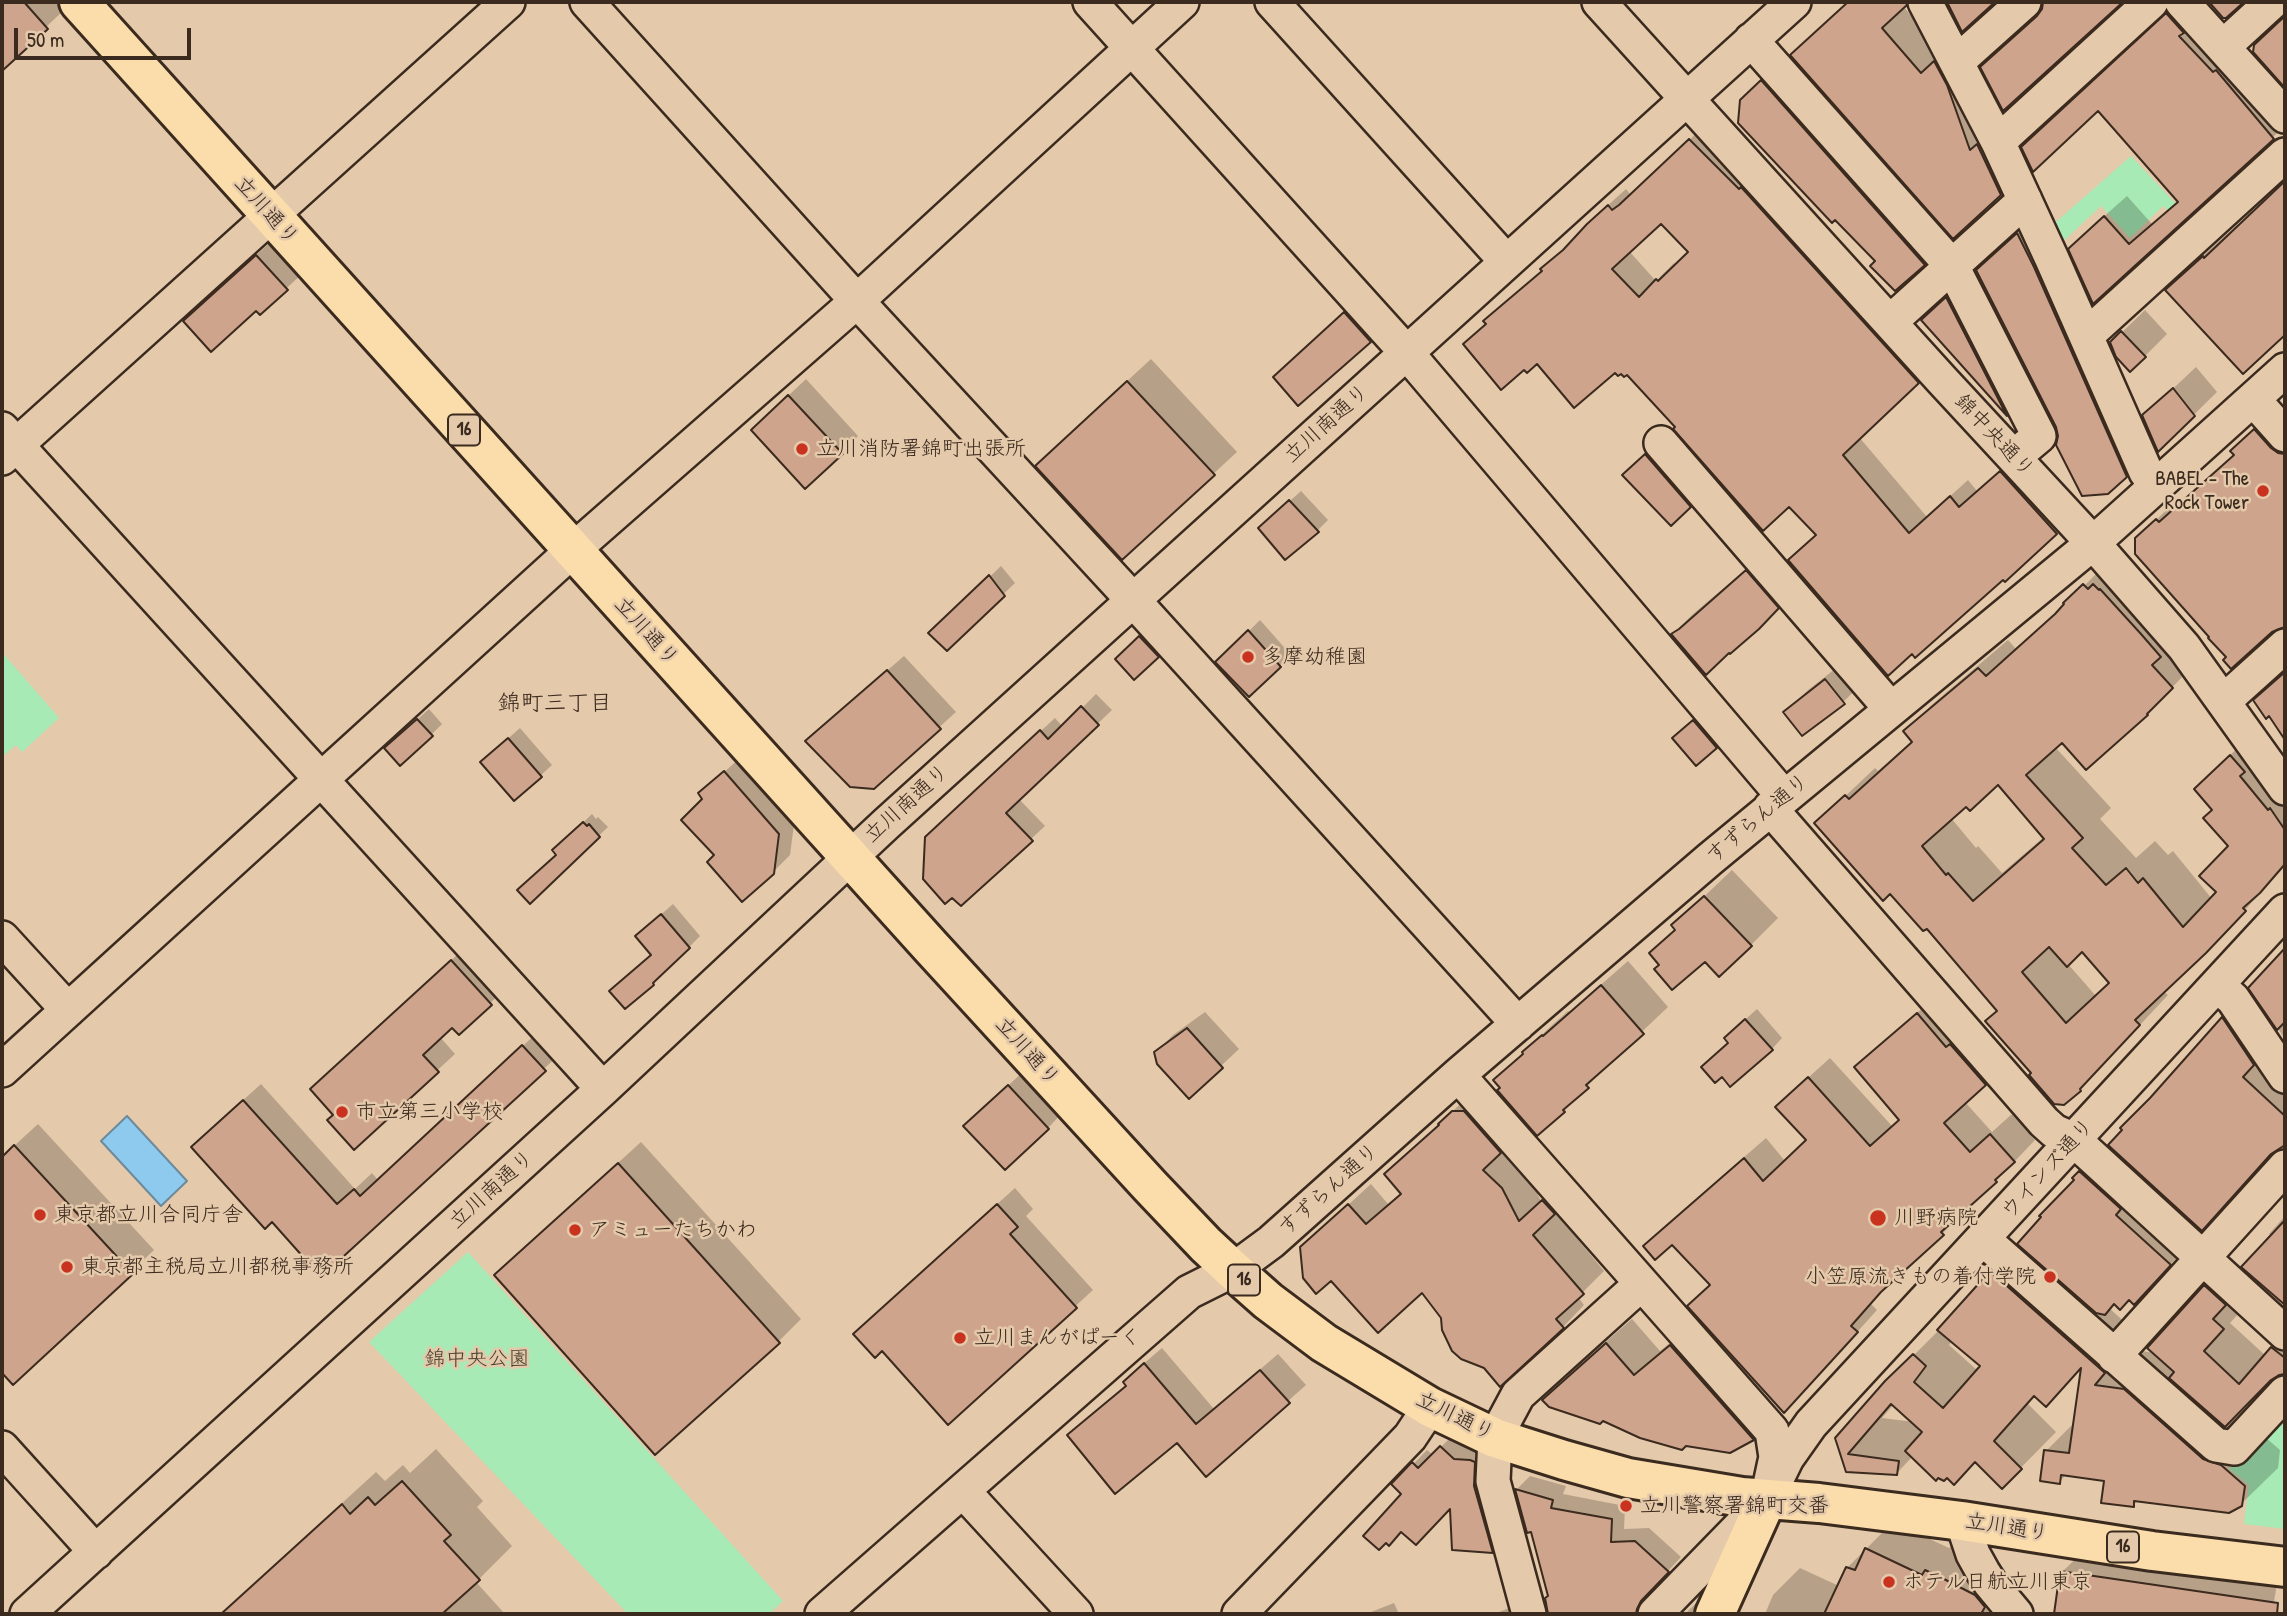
<!DOCTYPE html>
<meta charset="utf-8">
<style>
body{margin:0}
#map{position:relative;width:2287px;height:1616px;overflow:hidden;background:#e4c9ab;font-family:"Patrick Hand",sans-serif}
canvas{display:block}
.frame{position:absolute;inset:0;border:4px solid #3b2a1e;pointer-events:none}
.scale{position:absolute;left:14px;top:28px;width:177px;height:32px;box-sizing:border-box;border:4px solid #3b2a1e;border-top:0;padding-left:9px;font-size:21px;line-height:24px;white-space:nowrap;color:#3b2a1e;-webkit-text-stroke:5px #e4c9ab;paint-order:stroke}
</style>
<div id="map">
<canvas width="2287" height="1616"></canvas>
<div class="frame"></div>
<div class="scale">50 m</div>
</div>
<script>
const ctx = document.querySelector('canvas').getContext('2d');
ctx.lineJoin = 'round';
function paint(path, color) { ctx.fillStyle = color; ctx.fill(path, 'evenodd'); }
const toPath = rows => new Path2D(rows.map(r => 'M' + r).join(''));
function strokePath(path, color, width, dash) { ctx.strokeStyle = color; ctx.lineWidth = width; ctx.lineCap = dash ? 'butt' : 'round'; ctx.setLineDash(dash || []); ctx.stroke(path); }
function label(font, color, halo, rows, align = 'center') {
  ctx.font = font + ' "Patrick Hand","Klee One",sans-serif'; ctx.lineWidth = 5; ctx.setLineDash([]); ctx.textBaseline = 'middle'; ctx.strokeStyle = halo; ctx.fillStyle = color; for (const [text, x, y, turn = 0] of rows) {
    ctx.save(); ctx.translate(x, y); ctx.rotate((+turn || 0) * Math.PI / 180); ctx.textAlign = isNaN(turn) ? turn : align; if (halo) ctx.strokeText(text, 0, 0); ctx.fillText(text, 0, 0); ctx.restore();
  }
}
paint(toPath([
 [2131,156,2196,225,2188,232,2163,206,2130,238,2101,206,2057,247,2049,228],
 [2,652,59,718,22,752,16,745,2,757],
 [468,1252,783,1601,769,1614,628,1614,369,1342],
 [2285,1406,2285,1529,2244,1524,2249,1485,2229,1469]
]), '#a7eab5');
const water = toPath([
 [127,1116,187,1181,161,1206,101,1141,127,1116]
]);
paint(water, '#8ecaee');
strokePath(water, '#6d8a9b', 2);
paint(toPath([
 [4,2,56,2,64,10,8,63,2,57,2,4],
 [1849,2,1907,2,1903,6,1943,53,2022,172,2000,194,1814,34],
 [2179,2,2285,126,2093,301,2092,227,2127,196,2152,224,2179,200,2098,108,2045,125],
 [1784,60,1945,242,1895,289,1877,261,1741,101],
 [1707,123,1935,365,1859,437,1927,517,1968,480,1977,491,2018,455,2073,516,2056,533,1817,535,1790,504,1627,372,1537,362,1487,323,1485,321,1502,304,1543,270,1606,207,1626,189,1630,194,1639,188],
 [1661,222,1690,252,1676,266,1674,263,1656,281,1629,251],
 [2285,182,2285,332,2243,371,2189,268],
 [2037,215,2146,457,2126,477,2060,436,1998,251],
 [274,239,304,272,260,313,256,308,202,304],
 [1967,278,2026,394,2007,413,1973,373,1944,299],
 [1362,297,1386,324,1298,404,1293,360],
 [2145,310,2167,334,2145,356,2112,342],
 [1151,359,1237,452,1122,558,1060,443],
 [2196,367,2217,392,2159,449,2144,416],
 [806,379,858,436,842,453,770,413],
 [2276,410,2285,420,2285,626,2280,626,2228,657,2137,538,2178,499,2181,503,2235,454,2253,430],
 [1662,439,1706,490,1671,524,1640,459],
 [1301,491,1328,520,1317,531,1272,517],
 [1766,552,1797,587,1758,627,1673,634,1693,614],
 [2113,557,2200,658,2147,714,2062,740,2055,747,2111,808,2100,819,2136,858,2155,841,2168,855,2173,851,2212,899,2218,892,2230,846,2214,809,2225,760,2259,728,2285,768,2285,866,2234,922,2163,991,2168,995,2080,1089,2033,1073,1999,1010,1927,926,1817,823,1875,768,1878,771,1913,740,1905,731,1934,703,2008,640,2016,649,2066,604],
 [1998,782,2044,837,2002,873,1978,846,1976,848,1951,818,1966,804],
 [2083,950,2111,982,2096,996,2067,963],
 [1001,566,1015,583,947,648,931,633],
 [1260,620,1291,655,1249,694,1218,662],
 [1151,626,1169,645,1158,656,1118,660],
 [904,656,956,712,873,787,823,726],
 [1849,658,1866,680,1843,702,1786,712,1808,690],
 [1096,694,1112,710,1019,799,1045,826,1031,839,941,823,1055,718,1063,727],
 [429,709,442,724,431,735,398,737],
 [1697,715,1738,724,1696,763,1675,738],
 [520,728,552,765,515,799,494,751],
 [742,756,795,817,790,855,773,872,716,855,705,799,701,793],
 [592,814,596,819,598,817,608,827,530,901,558,854,554,850],
 [1732,870,1778,918,1751,945,1705,959,1651,953,1676,928,1673,926],
 [673,904,700,936,653,984,653,954,648,926],
 [469,944,508,986,459,1033,452,1025,440,1037,455,1054,354,1147,336,1114,329,1072],
 [2285,951,2285,1039,2251,988],
 [1628,961,1668,1007,1612,1060,1564,1111,1537,1133,1495,1080,1550,1027,1568,1011,1570,1012],
 [1939,993,2006,1063,1965,1102,1992,1132,2012,1114,2035,1140,1996,1181,1962,1211,1963,1213,1942,1234,1893,1279,1871,1304,1877,1310,1805,1390,1689,1306,1711,1284,1672,1243,1645,1246,1666,1225,1766,1138,1785,1161,1808,1140,1799,1086,1830,1058,1892,1126,1901,1118,1857,1067],
 [2248,994,2285,1068,2285,1147,2278,1147,2154,1096],
 [1757,1009,1782,1038,1772,1049,1730,1043,1737,1027],
 [1205,1012,1239,1049,1189,1096,1156,1052,1173,1035],
 [540,1030,561,1053,322,1274,210,1130,261,1084,355,1189,372,1173,378,1180],
 [1026,1069,1064,1111,1048,1128,983,1109],
 [1462,1102,1524,1166,1541,1201,1565,1179,1576,1191,1555,1212,1604,1271,1578,1297,1584,1305,1563,1327,1443,1318,1422,1291,1302,1247,1371,1184,1388,1204,1402,1192,1440,1124],
 [38,1124,154,1250,14,1383,2,1370,2,1157],
 [641,1142,801,1319,778,1342,519,1253],
 [2100,1152,2189,1244,2154,1283,2129,1298,2115,1302,2109,1308,2140,1336,2128,1349,2155,1353,2205,1286,2232,1259,2242,1268,2272,1236,2269,1234,2285,1216,2285,1304,2253,1275,2238,1291,2250,1301,2230,1323,2266,1356,2285,1335,2285,1373,2278,1373,2232,1417,2239,1424,2257,1430,2280,1450,2278,1468,2241,1504,2139,1500,2133,1505,2106,1479,2067,1474,2059,1482,2046,1451,2076,1421,2083,1367,2046,1405,2036,1395,2028,1404,2056,1432,2002,1487,1976,1461,1913,1456,1897,1473,1848,1470,1838,1439,1887,1382,1939,1330,1991,1272,2024,1238,2077,1180,2075,1178,2080,1172],
 [1952,1341,1982,1366,1978,1371,1949,1345],
 [1894,1404,1914,1422,1882,1418],
 [1015,1188,1033,1209,1026,1216,1093,1290,948,1423,872,1317],
 [1632,1319,1660,1351,1697,1321,1778,1414,1753,1439,1544,1400,1569,1374],
 [1162,1348,1214,1409,1278,1354,1306,1385,1206,1474,1177,1441,1069,1435,1086,1418,1127,1384,1142,1365],
 [1455,1433,1484,1446,1506,1538,1492,1551,1452,1506,1404,1494,1394,1484,1427,1450,1433,1455],
 [1474,1477,1490,1538,1487,1538,1470,1478],
 [436,1449,483,1501,477,1507,512,1546,476,1582,505,1614,221,1614,376,1472,385,1481,403,1465,410,1473],
 [1530,1476,1566,1486,1563,1494,1625,1506,1624,1529,1649,1528,1681,1557,1655,1585,1650,1593,1649,1604,1655,1614,1549,1614,1546,1598,1549,1595,1532,1529,1528,1531,1517,1489],
 [1893,1522,1949,1548,1953,1544,2001,1569,2010,1579,2009,1581,2022,1593,2012,1614,1765,1614,1773,1595,1800,1568,1839,1586,1847,1568],
 [2096,1539,2280,1565,2272,1614,2056,1614,2062,1572],
 [1707,1592,1697,1614,1684,1614,1685,1614],
 [1394,1603,1399,1614,1369,1614,1371,1612],
 [1519,1604,1524,1614,1497,1614,1499,1612]
]), '#0003');
const building = toPath([
 [2,2,24,2,48,29,2,71,2,2],
 [1848,2,1906,2,1907,5,1882,28,1921,73,1934,61,1947,85,1970,150,1977,144,2001,195,1953,239,1790,55,1848,2],
 [1947,2,1995,2,1962,32,1947,2],
 [2043,2,2123,2,2003,111,1980,67,2037,16,2042,9,2043,2],
 [2209,2,2244,2,2226,18,2223,18,2209,2],
 [2166,13,2184,33,2179,36,2213,72,2216,70,2274,139,2093,304,2068,249,2104,216,2129,244,2178,202,2098,111,2033,172,2021,147,2166,13],
 [2285,16,2285,88,2253,52,2254,45,2285,16],
 [1761,80,1925,265,1895,291,1870,266,1875,261,1835,220,1832,223,1738,123,1740,100,1761,80],
 [1689,139,1739,189,1741,187,1919,383,1843,455,1909,533,1950,496,1959,507,2000,471,2057,534,2005,582,2003,580,1915,658,1912,654,1888,676,1788,560,1816,535,1789,507,1763,531,1673,429,1675,427,1627,375,1624,377,1621,374,1618,376,1615,373,1574,408,1537,364,1527,373,1524,370,1501,390,1463,344,1486,324,1483,321,1542,271,1540,269,1563,250,1587,224,1608,205,1612,210,1619,205,1689,139],
 [1661,224,1688,252,1658,281,1656,279,1639,297,1612,269,1661,224],
 [2285,181,2285,335,2243,374,2165,290,2203,256,2204,258,2285,181],
 [2017,233,2034,267,2127,477,2108,494,2082,496,2056,445,2058,436,2056,427,1976,270,2017,233],
 [256,255,288,290,260,315,256,311,211,352,183,321,256,255],
 [1946,297,2007,416,1921,320,1946,297],
 [1344,312,1371,342,1298,406,1273,377,1344,312],
 [2121,331,2146,357,2130,372,2116,357,2110,342,2121,331],
 [1127,381,1215,475,1122,560,1035,466,1127,381],
 [2173,388,2195,416,2158,452,2142,415,2173,388],
 [788,395,843,454,805,489,751,430,788,395],
 [2254,429,2271,448,2278,453,2285,454,2285,627,2272,632,2231,669,2223,660,2226,657,2208,638,2209,637,2135,554,2135,538,2156,519,2159,522,2234,455,2230,451,2254,429],
 [1645,454,1691,507,1671,526,1622,475,1645,454],
 [1289,500,1319,532,1285,560,1258,528,1289,500],
 [1746,570,1779,608,1759,629,1730,654,1729,653,1706,675,1671,634,1679,629,1746,570],
 [989,575,1005,596,947,651,928,633,989,575],
 [2083,584,2088,589,2093,584,2099,590,2100,589,2141,634,2161,657,2152,665,2173,688,2147,714,2148,715,2086,770,2062,743,2026,775,2083,838,2072,848,2106,885,2126,868,2138,883,2143,878,2183,927,2216,892,2199,876,2228,846,2203,818,2212,810,2194,789,2230,755,2245,772,2240,776,2268,810,2270,808,2285,830,2285,864,2260,893,2243,908,2246,911,2206,953,2135,1020,2140,1025,2080,1089,2081,1091,2064,1105,2054,1104,2029,1075,2031,1073,1985,1021,1997,1011,1927,929,1923,931,1890,894,1883,901,1814,823,1845,795,1849,799,1912,742,1903,731,1978,668,1986,676,2055,614,2064,604,2063,603,2083,584],
 [1998,785,2044,839,1973,901,1948,873,1946,875,1922,846,1966,807,1970,811,1998,785],
 [2049,947,2067,967,2082,952,2109,983,2066,1023,2022,972,2049,947],
 [1248,630,1281,667,1249,697,1215,662,1248,630],
 [1139,636,1159,657,1134,680,1115,659,1139,636],
 [887,670,941,729,874,789,850,787,805,741,887,670],
 [2285,672,2285,740,2269,716,2266,719,2253,700,2285,672],
 [1825,679,1845,704,1802,736,1783,712,1825,679],
 [1081,706,1099,725,1006,813,1033,841,961,906,952,898,945,904,923,879,925,837,1040,730,1048,739,1081,706],
 [417,719,433,736,400,766,384,748,417,719],
 [1693,720,1717,748,1696,766,1672,738,1693,720],
 [508,738,542,777,514,801,480,762,508,738],
 [724,771,779,834,774,874,742,902,707,862,714,855,681,820,702,799,698,793,724,771],
 [583,822,587,826,589,824,600,837,530,904,517,890,556,855,552,850,583,822],
 [1704,896,1752,946,1719,977,1705,962,1672,990,1654,969,1659,965,1649,953,1675,930,1671,925,1704,896],
 [661,914,690,948,653,983,654,985,625,1009,609,991,651,955,635,936,661,914],
 [2285,948,2285,1022,2277,1030,2248,988,2285,948],
 [451,960,492,1005,459,1035,452,1028,423,1055,439,1072,354,1150,327,1120,333,1115,310,1089,451,960],
 [1601,985,1644,1034,1586,1085,1589,1088,1563,1110,1565,1112,1537,1136,1497,1090,1500,1088,1493,1080,1523,1054,1522,1052,1542,1035,1543,1036,1601,985],
 [1917,1013,1946,1047,1950,1044,1986,1085,1944,1123,1970,1152,1990,1134,2015,1162,1995,1180,1997,1182,1941,1232,1944,1235,1881,1292,1851,1326,1858,1332,1784,1413,1687,1306,1710,1285,1672,1245,1655,1260,1643,1246,1744,1158,1763,1181,1806,1140,1775,1107,1808,1077,1870,1146,1899,1120,1854,1067,1917,1013],
 [2222,1017,2254,1065,2243,1077,2285,1116,2285,1145,2271,1154,2202,1231,2108,1145,2122,1130,2120,1128,2150,1098,2222,1017],
 [1745,1019,1773,1050,1730,1087,1722,1077,1715,1083,1701,1067,1728,1043,1724,1038,1745,1019],
 [1187,1028,1223,1068,1189,1099,1157,1064,1154,1052,1187,1028],
 [522,1045,546,1071,321,1277,272,1222,265,1229,191,1147,243,1100,337,1204,354,1189,360,1196,522,1045],
 [1008,1085,1049,1129,1005,1170,963,1126,1008,1085],
 [1452,1111,1464,1111,1501,1153,1483,1170,1502,1188,1519,1221,1542,1200,1555,1214,1533,1235,1584,1294,1556,1319,1564,1328,1500,1387,1484,1368,1461,1359,1452,1351,1442,1330,1441,1318,1422,1293,1378,1333,1331,1281,1316,1294,1303,1278,1300,1247,1348,1204,1366,1224,1401,1194,1384,1174,1439,1125,1438,1124,1452,1111],
 [14,1145,133,1274,13,1385,2,1373,2,1157,14,1145],
 [618,1163,780,1343,655,1455,494,1275,618,1163],
 [2079,1171,2121,1209,2116,1215,2171,1265,2134,1305,2129,1300,2120,1310,2114,1304,2105,1315,2096,1313,2017,1244,2041,1217,2039,1216,2074,1180,2072,1178,2079,1171],
 [997,1204,1018,1227,1010,1234,1077,1308,948,1425,882,1351,875,1358,853,1334,997,1204],
 [2285,1220,2285,1305,2241,1267,2285,1220],
 [1990,1271,2105,1373,2095,1385,2124,1389,2203,1459,2221,1465,2245,1486,2242,1506,2229,1513,2134,1501,2134,1507,2101,1503,2104,1481,2061,1475,2060,1484,2040,1481,2044,1450,2069,1453,2081,1368,2046,1407,2034,1396,1994,1441,2022,1469,2002,1489,1975,1462,1954,1485,1947,1478,1944,1481,1938,1478,1936,1481,1905,1451,1922,1432,1891,1404,1848,1454,1899,1461,1897,1475,1846,1472,1835,1438,1885,1381,1913,1354,1926,1366,1914,1382,1943,1408,1980,1366,1937,1330,1990,1271],
 [2204,1285,2226,1305,2213,1319,2224,1329,2204,1351,2239,1384,2271,1347,2285,1358,2285,1374,2279,1375,2271,1380,2225,1427,2169,1378,2174,1372,2147,1348,2204,1285],
 [1606,1343,1634,1375,1670,1345,1754,1440,1730,1453,1686,1446,1682,1450,1640,1438,1603,1421,1600,1424,1549,1407,1542,1400,1606,1343],
 [1144,1363,1196,1424,1260,1370,1290,1403,1206,1477,1177,1443,1115,1494,1067,1435,1126,1386,1123,1382,1144,1363],
 [1440,1446,1454,1459,1470,1460,1475,1462,1474,1486,1493,1553,1452,1550,1450,1509,1416,1545,1401,1532,1389,1546,1386,1543,1379,1550,1363,1536,1401,1494,1391,1484,1412,1462,1418,1468,1440,1446],
 [402,1481,451,1535,444,1541,480,1580,442,1614,221,1614,342,1504,350,1514,368,1497,375,1505,402,1481],
 [1515,1489,1553,1500,1551,1508,1612,1519,1611,1542,1635,1541,1669,1572,1641,1601,1637,1609,1636,1614,1548,1614,1545,1598,1548,1596,1531,1532,1527,1533,1515,1489],
 [1865,1548,1922,1575,1925,1570,1942,1578,1975,1595,1985,1607,1981,1614,1824,1614,1846,1567,1855,1570,1865,1548],
 [2060,1571,2278,1603,2277,1614,2054,1614,2060,1571]
]);
paint(building, '#cfa48c');
strokePath(building, '#3b2a1e', 2);
const minor = toPath([
 [587,2,857,301,1133,600,1518,1024],
 [1090,2,1406,352,1784,797],
 [1272,2,1506,261],
 [1599,2,1942,380,2093,543,2184,647,2285,788],
 [1925,2,1998,142,2052,259,2146,472,2156,486],
 [2182,2,2285,116],
 [1751,40,1952,266,2039,436,2014,457],
 [2223,47,2272,2],
 [1957,62,2024,2],
 [1998,142,2151,2],
 [1890,322,2025,200],
 [2086,336,2285,155],
 [2253,399,2285,435],
 [2,429,603,1089],
 [1661,443,1891,709],
 [2,458,508,2],
 [2224,701,2285,646],
 [1770,808,2044,1122,2054,1131,2074,1140,2285,1333],
 [2,938,68,1010],
 [2217,985,2233,999,2285,1076],
 [2,1070,573,550,857,301,1182,2],
 [1458,1075,1772,1431,1776,1457,1767,1499,1655,1614],
 [1983,1239,2216,1445,2234,1448,2285,1393],
 [2114,1356,2285,1167],
 [2,1448,96,1552],
 [963,1491,1076,1614],
 [1767,1499,1787,1458,1811,1424,2285,911],
 [1962,1521,1973,1554,1983,1572,1990,1583,2016,1614],
 [27,1614,603,1089,886,824,1794,2],
 [822,1614,1189,1292,1233,1270,1271,1242,1458,1075,1710,859,2093,543,2285,370],
 [1239,1614,1410,1437,1430,1407],
 [1529,1614,1493,1481,1495,1438,1518,1395,1641,1284]
]);
const major = toPath([
 [79,2,931,947,1150,1186,1206,1245,1233,1270,1268,1301,1324,1343,1430,1407,1495,1438,1564,1460,1628,1478,1742,1497,1819,1503,1962,1521,2152,1551,2285,1567],
 [1715,1614,1767,1499]
]);
strokePath(minor, '#3b2a1e', 38);
strokePath(major, '#3b2a1e', 44);
strokePath(minor, '#e4c9ab', 33);
strokePath(major, '#faddab', 38);
for (const [x, y, r, color] of [
 [802,449,7,"#c8321e"],
 [2263,491,7,"#c8321e"],
 [1248,657,7,"#c8321e"],
 [342,1112,7,"#c8321e"],
 [40,1215,7,"#c8321e"],
 [1878,1218,9,"#c8321e"],
 [575,1230,7,"#c8321e"],
 [67,1267,7,"#c8321e"],
 [2050,1277,7,"#c8321e"],
 [960,1338,7,"#c8321e"],
 [1626,1506,7,"#c8321e"],
 [1889,1582,7,"#c8321e"]
]) { const dot = new Path2D(); dot.arc(x, y, r, 0, 2 * Math.PI); ctx.fillStyle = color; ctx.fill(dot); strokePath(dot, '#e4c9ab', 2.5); }
for (const [x, y, w] of [
 [464,430,32],
 [1244,1280,32],
 [2123,1547,32]
]) { const box = new Path2D(); box.roundRect(x - w / 2, y - 15.5, w, 31, 5); ctx.fillStyle = '#e4c9ab'; ctx.fill(box); strokePath(box, '#3b2a1e', 2); }
label('bold 19px', '#3b2a1e', null, [
 ["16",464,430],
 ["16",1244,1280],
 ["16",2123,1547]
]);
label('21px', '#3b2a1e', '#e4c9ab', [
 ["立川通り",266,211,48],
 ["立川南通り",1327,424,-42],
 ["錦中央通り",1994,436,47],
 ["立川通り",646,632,48],
 ["立川南通り",907,804,-42],
 ["すずらん通り",1758,819,-40],
 ["立川通り",1027,1052,48],
 ["ウインズ通り",2048,1169,-48],
 ["立川南通り",492,1190,-42],
 ["すずらん通り",1329,1190,-42],
 ["立川通り",1455,1417,26],
 ["立川通り",2007,1528,9]
]);
label('21px', '#3b2a1e', '#e4c9ab', [
 ["立川消防署錦町出張所",816,449],
 ["BABEL - The",2249,479,"right"],
 ["Rock Tower",2249,503,"right"],
 ["多摩幼稚園",1262,657],
 ["市立第三小学校",356,1112],
 ["東京都立川合同庁舎",54,1215],
 ["川野病院",1894,1218],
 ["アミューたちかわ",589,1230],
 ["東京都主税局立川都税事務所",81,1267],
 ["小笠原流きもの着付学院",2036,1277,"right"],
 ["立川まんがぱーく",974,1338],
 ["立川警察署錦町交番",1640,1506],
 ["ホテル日航立川東京",1903,1582]
], 'left');
label('21px', '#463d2d', '#e4c9ab', [
 ["錦中央公園",477,1359]
]);
label('23px', '#3b2a1e', '#e4c9ab', [
 ["錦町三丁目",555,704]
]);
</script>
